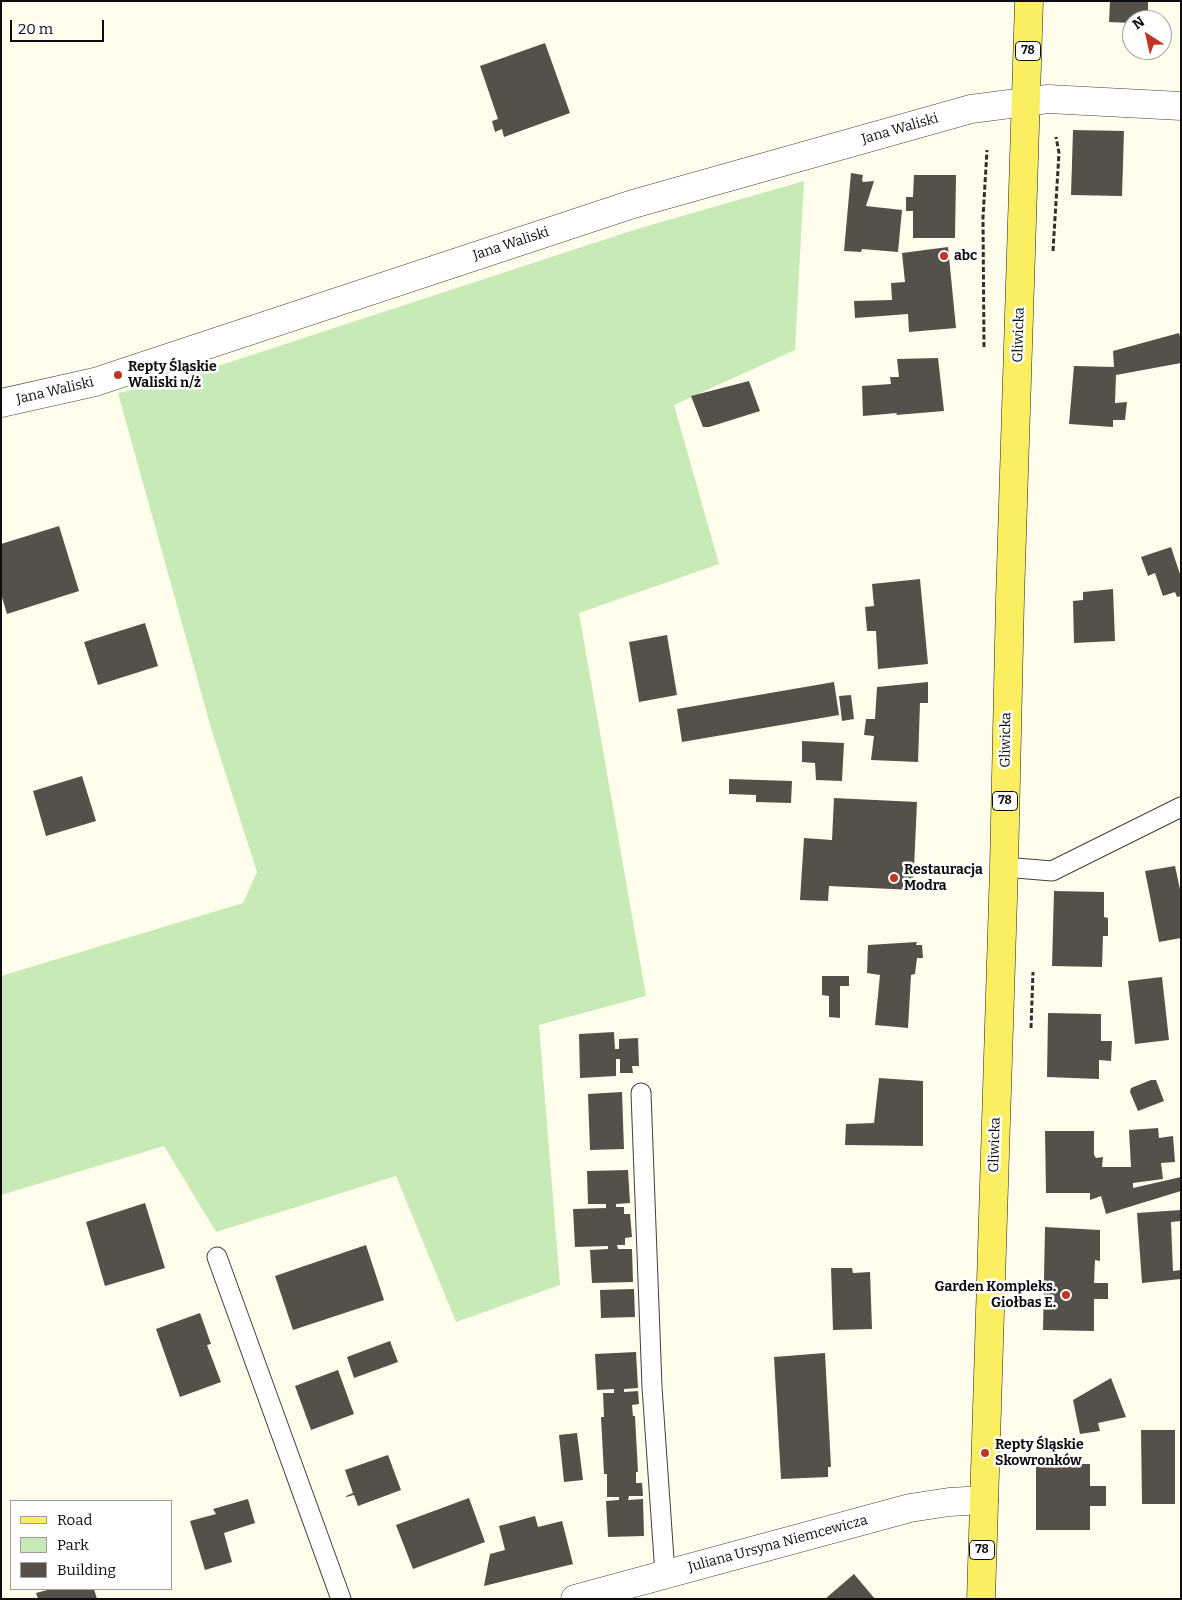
<!DOCTYPE html>
<meta charset="utf-8">
<style>
body{margin:0}
#map{position:relative;width:1182px;height:1600px;overflow:hidden;background:#fffeec;font-family:Bitter,serif}
canvas{display:block}
.frame{position:absolute;inset:0;border:2px solid #0d0d0d;pointer-events:none}
.legend{position:absolute;left:10px;top:1500px;width:162px;height:90px;box-sizing:border-box;background:#fff;border:1px solid #9e9e9e;margin:0;padding:6px 9px;list-style:none;font-size:15px;color:#0d0d0d}
.legend li{display:flex;align-items:center;gap:10px;height:25px}
.legend b{width:25px;border:1px solid #9e9e9e}
.north{position:absolute;left:1122px;top:10px;width:50px;height:50px;box-sizing:border-box;background:#fff;border:1px solid #9e9e9e;border-radius:50%;rotate:325deg;font-size:14px;font-weight:700;line-height:20px;text-align:center;color:#0d0d0d}
.north::after{content:'';display:block;margin:auto;width:18px;height:22px;background:#bf3523;clip-path:polygon(50% 0,100% 100%,50% 72%,0 100%)}
.scale{position:absolute;left:10px;top:20px;width:94px;height:22px;box-sizing:border-box;border:2px solid #0d0d0d;border-top:0;padding-left:6px;font-size:15px;line-height:18px;white-space:nowrap;color:#0d0d0d;-webkit-text-stroke:4px #fff;paint-order:stroke}
</style>
<div id="map">
<canvas width="1182" height="1600"></canvas>
<div class="frame"></div>
<ul class="legend">
<li><b style="height:6px;background:#fbef61"></b>Road</li>
<li><b style="height:14px;background:#c8eab6"></b>Park</li>
<li><b style="height:14px;background:#555049"></b>Building</li>
</ul>
<div class="north">N</div>
<div class="scale">20 m</div>
</div>
<script>
const ctx = document.querySelector('canvas').getContext('2d');
ctx.lineJoin = 'round';
function paint(path, color) { ctx.fillStyle = color; ctx.fill(path, 'evenodd'); }
const toPath = rows => new Path2D(rows.map(r => 'M' + r).join(''));
function strokePath(path, color, width, dash) { ctx.strokeStyle = color; ctx.lineWidth = width; ctx.lineCap = dash ? 'butt' : 'round'; ctx.setLineDash(dash || []); ctx.stroke(path); }
function label(font, color, halo, rows, align = 'center') {
  ctx.font = font + ' Bitter,serif'; ctx.lineWidth = 5; ctx.setLineDash([]); ctx.textBaseline = 'middle'; ctx.strokeStyle = halo; ctx.fillStyle = color; for (const [text, x, y, turn = 0] of rows) {
    ctx.save(); ctx.translate(x, y); ctx.rotate((+turn || 0) * Math.PI / 180); ctx.textAlign = isNaN(turn) ? turn : align; if (halo) ctx.strokeText(text, 0, 0); ctx.fillText(text, 0, 0); ctx.restore();
  }
}
paint(toPath([
 [804,181,795,350,674,405,719,564,579,613,646,996,539,1025,560,1285,456,1322,396,1176,216,1232,164,1146,1,1195,1,976,243,903,257,872,211,728,118,393,169,382,637,229]
]), '#c8eab6');
paint(toPath([
 [1110,1,1148,1,1148,20,1132,20,1132,23,1109,22],
 [545,43,570,113,504,137,502,129,495,132,492,121,498,119,480,66],
 [1073,130,1124,131,1122,196,1071,195],
 [851,173,863,175,862,180,863,182,874,181,866,206,902,210,898,252,862,249,861,252,844,251],
 [914,175,956,175,955,238,913,238,913,211,906,211,906,197,913,197],
 [948,247,956,328,909,332,908,314,855,318,854,301,892,300,891,283,905,282,902,253],
 [1179,333,1181,340,1181,363,1116,375,1115,403,1127,402,1125,420,1113,420,1113,427,1069,424,1074,366,1114,367,1113,351],
 [938,358,944,411,896,415,897,413,863,416,862,386,891,384,890,377,899,377,897,359],
 [749,381,760,411,709,427,703,427,691,396],
 [59,526,79,591,7,614,1,594,1,544],
 [1171,547,1181,577,1181,596,1177,597,1175,592,1163,596,1155,573,1148,576,1141,557],
 [920,579,928,664,878,669,876,631,867,631,865,607,874,606,872,584],
 [1113,589,1115,641,1074,643,1073,601,1083,600,1083,592],
 [145,623,158,666,98,685,84,642],
 [667,635,677,695,639,702,629,642],
 [834,682,839,715,682,742,677,709],
 [928,682,928,703,920,703,918,762,871,760,874,736,864,735,866,719,875,719,877,687],
 [851,695,854,719,842,721,839,696],
 [802,741,844,743,842,781,816,780,815,763,802,762],
 [82,776,96,821,46,836,33,791],
 [729,779,792,781,791,803,756,802,756,795,729,794],
 [834,798,917,802,913,890,829,886,828,901,800,900,804,838,832,840],
 [1175,866,1181,894,1181,938,1159,942,1145,871],
 [1054,891,1104,892,1104,917,1108,918,1108,936,1103,936,1102,967,1052,966],
 [917,942,916,945,922,945,923,958,917,958,915,974,911,975,908,1028,875,1025,880,975,867,973,868,945],
 [822,976,849,976,849,986,840,986,840,1018,829,1017,829,996,822,995],
 [1162,977,1169,1040,1135,1044,1128,981],
 [1048,1013,1101,1014,1101,1041,1112,1041,1111,1061,1099,1060,1099,1079,1047,1077],
 [614,1032,615,1049,619,1049,619,1039,638,1038,639,1066,632,1066,633,1073,620,1073,620,1059,616,1059,616,1076,580,1078,579,1034],
 [879,1078,923,1081,923,1146,845,1145,846,1124,874,1123],
 [1151,1080,1156,1080,1164,1101,1138,1111,1130,1092,1131,1088],
 [622,1092,624,1149,590,1150,588,1094],
 [1158,1128,1159,1138,1173,1136,1175,1162,1161,1163,1163,1179,1133,1183,1133,1188,1181,1177,1181,1191,1106,1214,1101,1196,1090,1200,1090,1193,1046,1193,1045,1131,1094,1131,1094,1155,1096,1158,1103,1157,1102,1167,1131,1167,1129,1130],
 [628,1170,630,1203,616,1204,616,1207,624,1207,624,1214,630,1214,632,1237,625,1238,625,1245,617,1245,618,1249,632,1249,633,1282,592,1283,590,1250,608,1249,608,1246,575,1247,573,1209,606,1208,606,1204,588,1204,587,1171],
 [145,1203,165,1268,105,1286,86,1222],
 [1181,1210,1181,1221,1171,1222,1173,1271,1181,1270,1181,1279,1142,1283,1137,1213],
 [1045,1227,1100,1230,1100,1261,1095,1260,1094,1283,1108,1283,1108,1299,1094,1299,1094,1331,1043,1330],
 [366,1245,384,1300,293,1330,275,1276],
 [831,1268,852,1268,853,1273,870,1272,872,1329,833,1330],
 [634,1289,635,1317,601,1318,600,1290],
 [200,1313,211,1344,207,1345,221,1382,180,1397,156,1329],
 [390,1341,398,1362,354,1378,347,1357],
 [636,1352,638,1388,624,1389,624,1392,638,1391,639,1404,632,1405,633,1416,635,1416,638,1472,636,1472,636,1483,642,1483,643,1496,629,1496,628,1500,643,1499,644,1536,608,1537,606,1501,619,1500,619,1497,607,1497,607,1474,604,1474,601,1417,604,1417,603,1393,614,1393,614,1389,597,1390,595,1354],
 [825,1353,831,1467,828,1467,828,1477,781,1479,774,1357],
 [338,1370,354,1414,311,1430,295,1386],
 [1111,1378,1126,1417,1098,1423,1100,1431,1080,1434,1073,1400],
 [1141,1430,1175,1430,1175,1504,1142,1504],
 [577,1433,583,1480,564,1482,559,1435],
 [388,1455,401,1490,358,1506,354,1495,346,1497,346,1496,353,1493,345,1470],
 [1036,1464,1090,1464,1090,1486,1106,1486,1106,1506,1090,1506,1090,1530,1036,1530],
 [469,1498,485,1542,413,1569,396,1525],
 [248,1499,255,1523,224,1533,232,1562,205,1570,190,1521,216,1514,213,1509],
 [535,1516,538,1527,562,1521,573,1564,484,1586,490,1554,505,1550,499,1526],
 [854,1574,875,1599,825,1599],
 [51,1589,94,1589,97,1599,38,1599,36,1593]
]), '#555049');
const service = toPath([
 [1004,867,1052,871,1181,807],
 [641,1093,652,1387,665,1574],
 [217,1257,341,1599]
]);
const minor = toPath([
 [1,403,95,382,633,204,971,109,1048,99,1181,106],
 [575,1599,910,1508,949,1502,984,1500]
]);
const primary = toPath([
 [981,1599,1004,867,1010,599,1029,1]
]);
strokePath(service, '#404040', 21);
strokePath(minor, '#404040', 29);
strokePath(primary, '#1e1e1e', 29);
strokePath(toPath([
 [1053,251,1059,153,1056,137],
 [984,347,983,217,987,150],
 [1031,1028,1033,972]
]), '#2f2f2f', 3, [5, 2.5]);
strokePath(service, '#fff', 19);
strokePath(minor, '#fff', 28);
strokePath(primary, '#fbef61', 28);
for (const [x, y, r, color] of [
 [944,256,5,"#bf3523"],
 [118,375,5,"#bf3523"],
 [894,878,5,"#bf3523"],
 [1066,1295,5,"#bf3523"],
 [985,1453,5,"#bf3523"]
]) { const dot = new Path2D(); dot.arc(x, y, r, 0, 2 * Math.PI); ctx.fillStyle = color; ctx.fill(dot); strokePath(dot, '#fff', 2); }
for (const [x, y, w] of [
 [1028,51,25],
 [1005,801,25],
 [982,1550,25]
]) { const box = new Path2D(); box.roundRect(x - w / 2, y - 9.5, w, 19, 4); ctx.fillStyle = '#fff'; ctx.fill(box); strokePath(box, '#0d0d0d', 1); }
label('bold 12px', '#0d0d0d', null, [
 ["78",1028,51],
 ["78",1005,801],
 ["78",982,1550]
]);
label('14px', '#0d0d0d', '#fff', [
 ["Jana Waliski",900,129,-16],
 ["Jana Waliski",511,244,-18],
 ["Gliwicka",1019,335,-88],
 ["Jana Waliski",55,391,-13],
 ["Gliwicka",1006,740,-89],
 ["Gliwicka",995,1145,-88],
 ["Juliana Ursyna Niemcewicza",778,1544,-15]
]);
label('bold 14px', '#0d0d0d', '#fff', [
 ["abc",954,256],
 ["Repty Śląskie",128,367],
 ["Waliski n/ż",128,383],
 ["Restauracja",904,870],
 ["Modra",904,886],
 ["Garden Kompleks.",1056,1287,"right"],
 ["Giołbas E.",1056,1303,"right"],
 ["Repty Śląskie",995,1445],
 ["Skowronków",995,1461]
], 'left');
</script>
